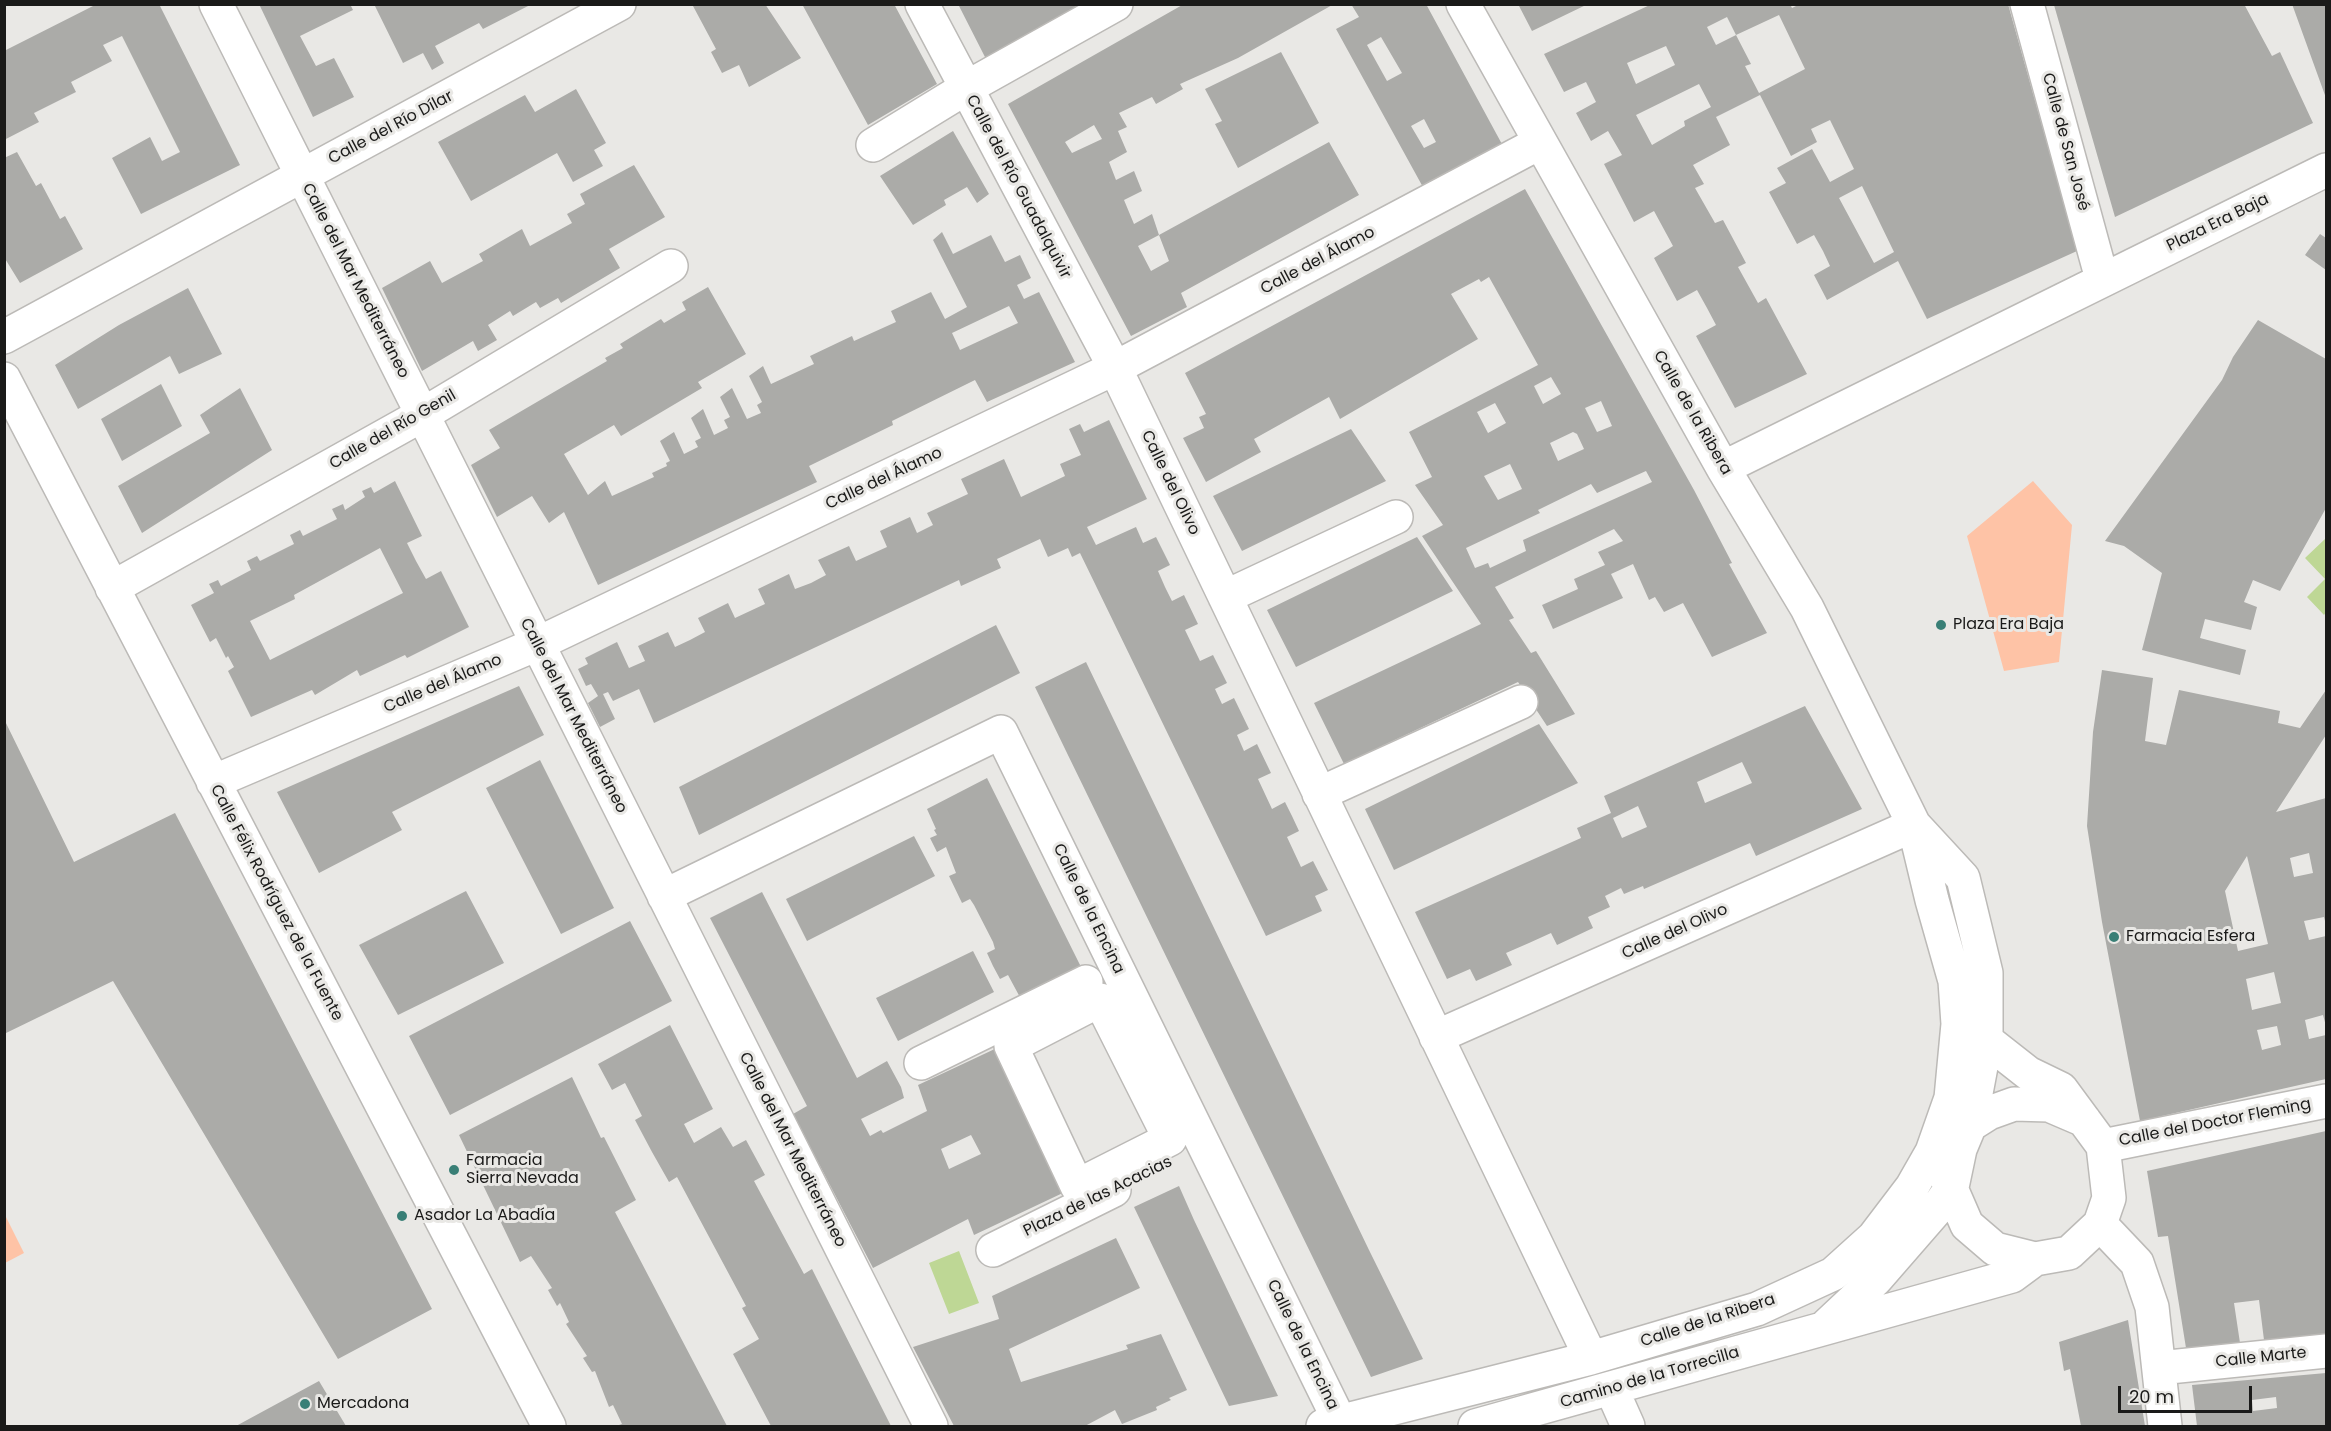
<!DOCTYPE html>
<meta charset="utf-8">
<style>
body{margin:0}
#map{position:relative;width:2331px;height:1431px;overflow:hidden;background:#e9e8e5;font-family:Poppins,sans-serif}
canvas{display:block}
.frame{position:absolute;inset:0;border:6px solid #1a1a19;pointer-events:none}
.scale{position:absolute;left:2118px;top:1386px;width:134px;height:27px;box-sizing:border-box;border:3px solid #1a1a19;border-top:0;padding-left:8px;font-size:18px;line-height:21px;white-space:nowrap;color:#1a1a19;-webkit-text-stroke:4px #e9e8e5;paint-order:stroke}
</style>
<div id="map">
<canvas width="2331" height="1431"></canvas>
<div class="frame"></div>
<div class="scale">20 m</div>
</div>
<script>
const ctx = document.querySelector('canvas').getContext('2d');
ctx.lineJoin = 'round';
function paint(path, color) { ctx.fillStyle = color; ctx.fill(path, 'evenodd'); }
const toPath = rows => new Path2D(rows.map(r => 'M' + r).join(''));
function strokePath(path, color, width, dash) { ctx.strokeStyle = color; ctx.lineWidth = width; ctx.lineCap = dash ? 'butt' : 'round'; ctx.setLineDash(dash || []); ctx.stroke(path); }
function label(font, color, halo, rows, align = 'center') {
  ctx.font = font + ' Poppins,sans-serif'; ctx.lineWidth = 6; ctx.setLineDash([]); ctx.textBaseline = 'middle'; ctx.strokeStyle = halo; ctx.fillStyle = color; for (const [text, x, y, turn = 0] of rows) {
    ctx.save(); ctx.translate(x, y); ctx.rotate((+turn || 0) * Math.PI / 180); ctx.textAlign = isNaN(turn) ? turn : align; if (halo) ctx.strokeText(text, 0, 0); ctx.fillText(text, 0, 0); ctx.restore();
  }
}
paint(toPath([
 [2033,481,2072,525,2059,662,2004,671,1967,536],
 [4,1213,24,1253,5,1263,4,1263]
]), '#fec3a6');
paint(toPath([
 [2325,539,2326,612,2324,615,2307,597,2325,579,2305,558],
 [959,1251,979,1303,949,1314,929,1263]
]), '#bed795');
paint(toPath([
 [97,4,159,4,240,165,141,214,112,158,150,137,162,161,180,152,122,36,103,45,112,61,71,82,76,92,34,113,39,122,4,140,4,51],
 [259,4,350,4,353,10,300,36,316,66,334,58,354,97,313,117],
 [374,4,532,4,483,29,479,23,435,46,444,63,432,70,423,53,403,63],
 [696,4,765,4,801,58,749,87,739,65,722,73,711,52,716,49,693,6],
 [802,4,894,4,937,84,868,125],
 [958,4,1085,4,986,59],
 [1184,4,1334,4,1238,58,1180,84,1183,89,1156,104,1152,97,1119,113,1127,127,1118,131,1127,152,1109,162,1116,180,1134,171,1142,191,1124,200,1134,224,1152,214,1159,235,1138,246,1151,271,1169,261,1159,235,1329,142,1359,195,1181,293,1187,307,1131,336,1008,104],
 [1094,125,1102,139,1072,153,1065,142],
 [1351,4,1426,4,1503,146,1424,189,1336,29,1359,17],
 [1381,37,1402,73,1387,81,1367,45],
 [1424,119,1436,142,1424,148,1411,126],
 [1518,4,1588,4,1532,31],
 [1652,4,1790,4,1792,8,1800,4,2008,4,2077,251,1927,319,1898,261,1827,300,1814,275,1830,266,1823,251,1814,235,1797,244,1769,192,1786,183,1777,168,1812,149,1830,182,1854,169,1830,120,1811,129,1817,142,1791,156,1760,95,1716,117,1730,145,1693,165,1704,184,1695,188,1715,223,1723,220,1746,263,1738,267,1758,303,1766,298,1807,374,1735,408,1696,336,1716,325,1707,308,1697,290,1677,301,1654,258,1673,246,1654,211,1634,222,1604,164,1622,155,1608,131,1591,141,1576,113,1596,102,1586,82,1564,92,1544,54],
 [1779,15,1805,69,1759,93,1745,66,1751,64,1736,35,1716,45,1707,27,1727,17,1736,35],
 [1666,46,1675,65,1636,84,1627,63],
 [1699,84,1711,107,1684,121,1685,126,1652,145,1636,115],
 [1862,186,1894,252,1874,263,1839,198],
 [2244,4,2272,56,2280,52,2313,123,2115,217,2054,5],
 [2292,4,2326,4,2326,98],
 [1281,52,1319,123,1238,168,1215,124,1222,121,1205,89],
 [576,89,606,143,594,150,603,166,573,182,557,153,471,201,438,142,525,95,535,112],
 [953,131,989,194,977,203,967,187,944,200,946,205,913,225,880,176],
 [17,152,36,186,41,183,60,219,65,216,83,249,20,283,4,257,4,158],
 [634,165,665,217,609,249,620,268,561,303,558,298,540,308,536,302,513,316,510,311,488,325,497,340,478,351,473,341,422,371,382,288,430,261,442,283,483,261,479,254,522,229,530,246,572,223,567,214,585,204,580,194],
 [1525,189,1694,490,1732,563,1729,564,1767,633,1712,657,1683,603,1664,612,1655,597,1649,600,1633,564,1611,574,1623,598,1553,629,1542,605,1578,589,1574,579,1605,565,1598,552,1623,541,1614,529,1495,587,1514,618,1509,620,1531,653,1536,651,1575,714,1547,726,1518,682,1344,764,1314,703,1481,624,1422,536,1443,525,1415,485,1432,477,1409,432,1538,365,1489,277,1481,282,1479,279,1451,294,1478,339,1340,419,1329,397,1254,439,1261,452,1206,482,1183,438,1204,428,1199,417,1206,414,1185,373],
 [1551,377,1561,394,1543,404,1534,386],
 [1601,401,1612,426,1597,432,1585,408],
 [1495,403,1506,423,1488,433,1477,412],
 [1573,432,1577,434,1584,449,1558,461,1550,443],
 [1510,464,1522,489,1498,500,1484,476],
 [1646,471,1652,482,1523,540,1526,551,1490,568,1488,563,1475,568,1466,548,1540,513,1538,510,1591,484,1597,493],
 [942,232,953,254,991,235,1005,262,1020,255,1031,278,1017,285,1024,299,1039,292,1075,362,987,402,975,380,892,421,893,425,809,466,817,482,598,585,564,512,549,523,532,496,497,517,471,465,500,448,489,430,607,361,605,358,623,348,620,344,661,319,664,323,686,310,682,302,708,287,746,354,698,382,702,388,621,436,614,425,564,454,588,495,605,481,612,496,654,477,652,473,667,466,666,463,670,461,660,441,674,432,684,454,698,447,695,441,701,438,691,418,703,409,714,435,728,428,724,420,730,417,720,397,732,388,747,419,761,413,757,405,762,402,749,376,763,366,771,384,814,364,810,356,852,336,854,341,896,322,891,311,931,292,945,319,967,307,933,240],
 [1009,306,1018,323,960,350,952,333],
 [2320,234,2326,238,2326,270,2305,255],
 [188,288,222,354,179,374,170,356,78,409,55,365,119,325],
 [2258,320,2326,359,2326,508,2280,591,2253,580,2244,602,2257,607,2251,630,2205,619,2200,638,2246,650,2240,675,2142,650,2162,573,2124,546,2105,541,2222,380,2233,357],
 [161,384,182,426,122,461,101,419],
 [240,388,272,450,142,533,118,486,210,433,200,415],
 [1109,420,1147,499,1087,527,1096,545,1136,527,1143,543,1156,537,1170,565,1158,571,1165,587,1172,601,1184,595,1198,624,1185,630,1200,661,1213,655,1227,683,1215,689,1222,704,1234,698,1249,729,1237,735,1244,751,1257,744,1271,773,1258,779,1272,809,1285,802,1292,816,1299,831,1287,837,1301,867,1313,861,1328,890,1315,896,1322,911,1266,936,1080,553,1072,557,1068,548,1048,557,1040,539,997,559,1001,568,961,586,959,580,654,723,639,689,613,701,608,692,603,694,615,719,600,727,588,703,598,696,591,684,586,686,578,669,588,664,585,658,617,642,629,668,645,661,638,646,668,632,675,647,690,640,705,632,698,618,728,603,735,618,765,604,758,589,789,574,795,589,811,583,826,575,818,560,849,546,856,561,887,547,880,531,910,517,917,533,933,525,927,513,968,494,961,479,1004,459,1021,497,1065,476,1060,464,1081,455,1069,429,1080,424,1084,432],
 [1351,429,1386,481,1242,551,1213,496],
 [395,481,422,536,407,543,416,561,426,579,441,571,469,627,407,658,405,655,360,676,357,670,315,695,312,690,251,717,228,671,234,667,228,656,226,658,216,638,210,642,191,605,214,593,209,584,218,580,221,586,251,570,247,561,257,556,260,561,294,544,290,535,300,530,303,536,337,519,332,509,343,504,345,510,365,497,362,491,371,487,374,493],
 [380,548,403,593,270,660,250,621,295,599,294,595],
 [1417,537,1453,591,1296,667,1267,610],
 [996,625,1020,673,699,835,679,787],
 [1086,662,1369,1250,1423,1359,1371,1377,1066,751,1035,687],
 [2102,670,2153,678,2145,741,2166,745,2179,690,2280,711,2278,723,2300,728,2326,690,2326,735,2276,812,2326,798,2326,925,2324,917,2304,921,2309,940,2326,936,2326,1026,2323,1015,2305,1020,2309,1039,2326,1035,2326,1079,2140,1121,2102,922,2087,826,2093,732],
 [2309,853,2313,873,2294,877,2290,858],
 [2247,856,2268,944,2238,951,2225,891],
 [2274,972,2281,1003,2252,1010,2246,979],
 [2277,1026,2281,1045,2262,1050,2257,1030],
 [519,686,544,735,392,812,402,830,319,873,277,792],
 [1805,706,1862,809,1756,856,1750,843,1644,889,1643,886,1624,894,1621,888,1605,896,1610,907,1588,917,1593,928,1557,945,1551,933,1529,943,1506,953,1512,965,1476,981,1470,969,1447,979,1415,912,1581,838,1577,828,1611,813,1604,796],
 [1742,762,1752,783,1705,803,1697,782],
 [1638,806,1647,827,1622,838,1613,818],
 [4,719,74,862,175,813,432,1309,338,1359,113,981,4,1034],
 [1539,724,1578,783,1394,870,1365,809],
 [540,760,614,908,561,934,486,788],
 [987,778,1083,971,1022,1001,1008,975,1000,979,993,966,987,953,995,949,993,942,974,905,970,899,962,903,949,876,956,873,946,847,937,852,930,838,937,835,934,830,936,829,927,809],
 [914,836,935,876,807,941,786,899],
 [466,891,504,963,398,1015,359,945],
 [762,892,857,1078,887,1061,901,1087,904,1098,861,1119,870,1136,881,1130,883,1133,927,1111,918,1085,999,1047,1067,1191,974,1235,968,1219,873,1268,793,1114,807,1106,710,918],
 [971,1135,981,1154,949,1169,941,1149],
 [630,921,672,1001,450,1115,409,1036],
 [973,951,994,992,898,1041,876,998],
 [670,1025,713,1109,684,1124,694,1143,721,1127,733,1147,746,1140,765,1175,754,1181,804,1274,812,1269,891,1426,771,1426,733,1354,759,1339,742,1308,746,1306,677,1177,669,1182,652,1152,635,1120,642,1116,625,1083,612,1090,598,1064],
 [572,1077,601,1138,604,1137,636,1200,615,1212,727,1426,616,1426,622,1424,613,1405,609,1407,595,1371,592,1372,583,1358,587,1356,566,1324,569,1322,560,1303,557,1306,548,1290,552,1288,531,1256,520,1262,459,1135],
 [2326,1131,2326,1334,2264,1340,2259,1300,2234,1303,2240,1343,2186,1348,2168,1236,2158,1237,2147,1171],
 [1179,1186,1194,1220,1278,1396,1229,1406,1134,1207],
 [1116,1238,1140,1288,1009,1349,1021,1382,1128,1349,1126,1345,1161,1334,1187,1390,1169,1398,1171,1400,1156,1407,1157,1410,1122,1424,1115,1410,1085,1426,954,1426,913,1347,999,1319,992,1296],
 [2128,1320,2145,1426,2081,1426,2070,1369,2064,1371,2059,1342],
 [2326,1373,2326,1426,2197,1426,2192,1385],
 [2276,1397,2277,1408,2253,1411,2252,1400],
 [319,1381,346,1426,236,1426]
]), '#ababa8');
const minor = toPath([
 [216,4,931,1426],
 [922,4,1115,368,1591,1358],
 [2027,4,2102,279],
 [873,145,966,88,1116,4],
 [4,337,619,4],
 [4,379,549,1426],
 [1723,468,2326,170],
 [112,588,422,415,671,266],
 [1225,597,1396,517],
 [213,782,537,644,1115,368,1539,143],
 [1319,794,1521,702],
 [664,896,1001,732,1340,1422],
 [1100,1000,1170,1139,1077,1186,1011,1046,1100,1000],
 [1436,1037,1914,825],
 [921,1063,1086,982],
 [1955,1128,1970,1125,1989,1113,2014,1104,2049,1105,2084,1120],
 [2103,1146,2326,1101],
 [1944,1172,1967,1225,1995,1249,2035,1259,2069,1253,2100,1224,2109,1198,2103,1146,2061,1089,2028,1073,1986,1040],
 [2100,1224,2137,1263,2152,1307,2165,1426],
 [993,1250,1114,1190],
 [1827,1325,1876,1279,1936,1210,1952,1187,1960,1149,1970,1125,1986,1040,1986,973,1963,878,1915,826],
 [2159,1368,2326,1351],
 [1612,1390,1628,1426],
 [1323,1426,1591,1358,1757,1309,1833,1274,1874,1237,1912,1187,1932,1152,1951,1098,1958,1024,1955,981,1932,900,1914,825,1807,608,1723,468,1463,4],
 [1475,1426,2012,1276,2035,1259]
]);
strokePath(minor, '#bcbab7', 36);
strokePath(minor, '#fff', 33);
for (const [x, y, r, color] of [
 [1941,625,6,"#397f76"],
 [2114,937,6,"#397f76"],
 [454,1170,6,"#397f76"],
 [402,1216,6,"#397f76"],
 [305,1404,6,"#397f76"]
]) { const dot = new Path2D(); dot.arc(x, y, r, 0, 2 * Math.PI); ctx.fillStyle = color; ctx.fill(dot); strokePath(dot, '#e9e8e5', 2); }
label('16px', '#1a1a19', '#e9e8e5', [
 ["Calle del Río Dílar",391,128,-28],
 ["Calle de San José",2065,142,75],
 ["Calle del Río Guadalquivir",1018,187,62],
 ["Plaza Era Baja",2218,223,-26],
 ["Calle del Álamo",1318,261,-28],
 ["Calle del Mar Mediterráneo",355,281,63],
 ["Calle de la Ribera",1692,413,60],
 ["Calle del Río Genil",393,430,-30],
 ["Calle del Álamo",884,479,-25],
 ["Calle del Olivo",1170,483,64],
 ["Calle del Álamo",443,684,-23],
 ["Calle del Mar Mediterráneo",573,716,63],
 ["Calle Félix Rodríguez de la Fuente",276,903,62],
 ["Calle de la Encina",1088,909,64],
 ["Calle del Olivo",1675,932,-24],
 ["Calle del Doctor Fleming",2215,1123,-11],
 ["Calle del Mar Mediterráneo",792,1150,63],
 ["Plaza de las Acacias",1098,1197,-26],
 ["Calle de la Ribera",1708,1321,-18],
 ["Calle de la Encina",1302,1345,64],
 ["Calle Marte",2261,1358,-6],
 ["Camino de la Torrecilla",1650,1378,-16]
]);
label('16px', '#1a1a19', '#e9e8e5', [
 ["Plaza Era Baja",1953,625],
 ["Farmacia Esfera",2126,937],
 ["Farmacia",466,1161],
 ["Sierra Nevada",466,1179],
 ["Asador La Abadía",414,1216],
 ["Mercadona",317,1404]
], 'left');
</script>
